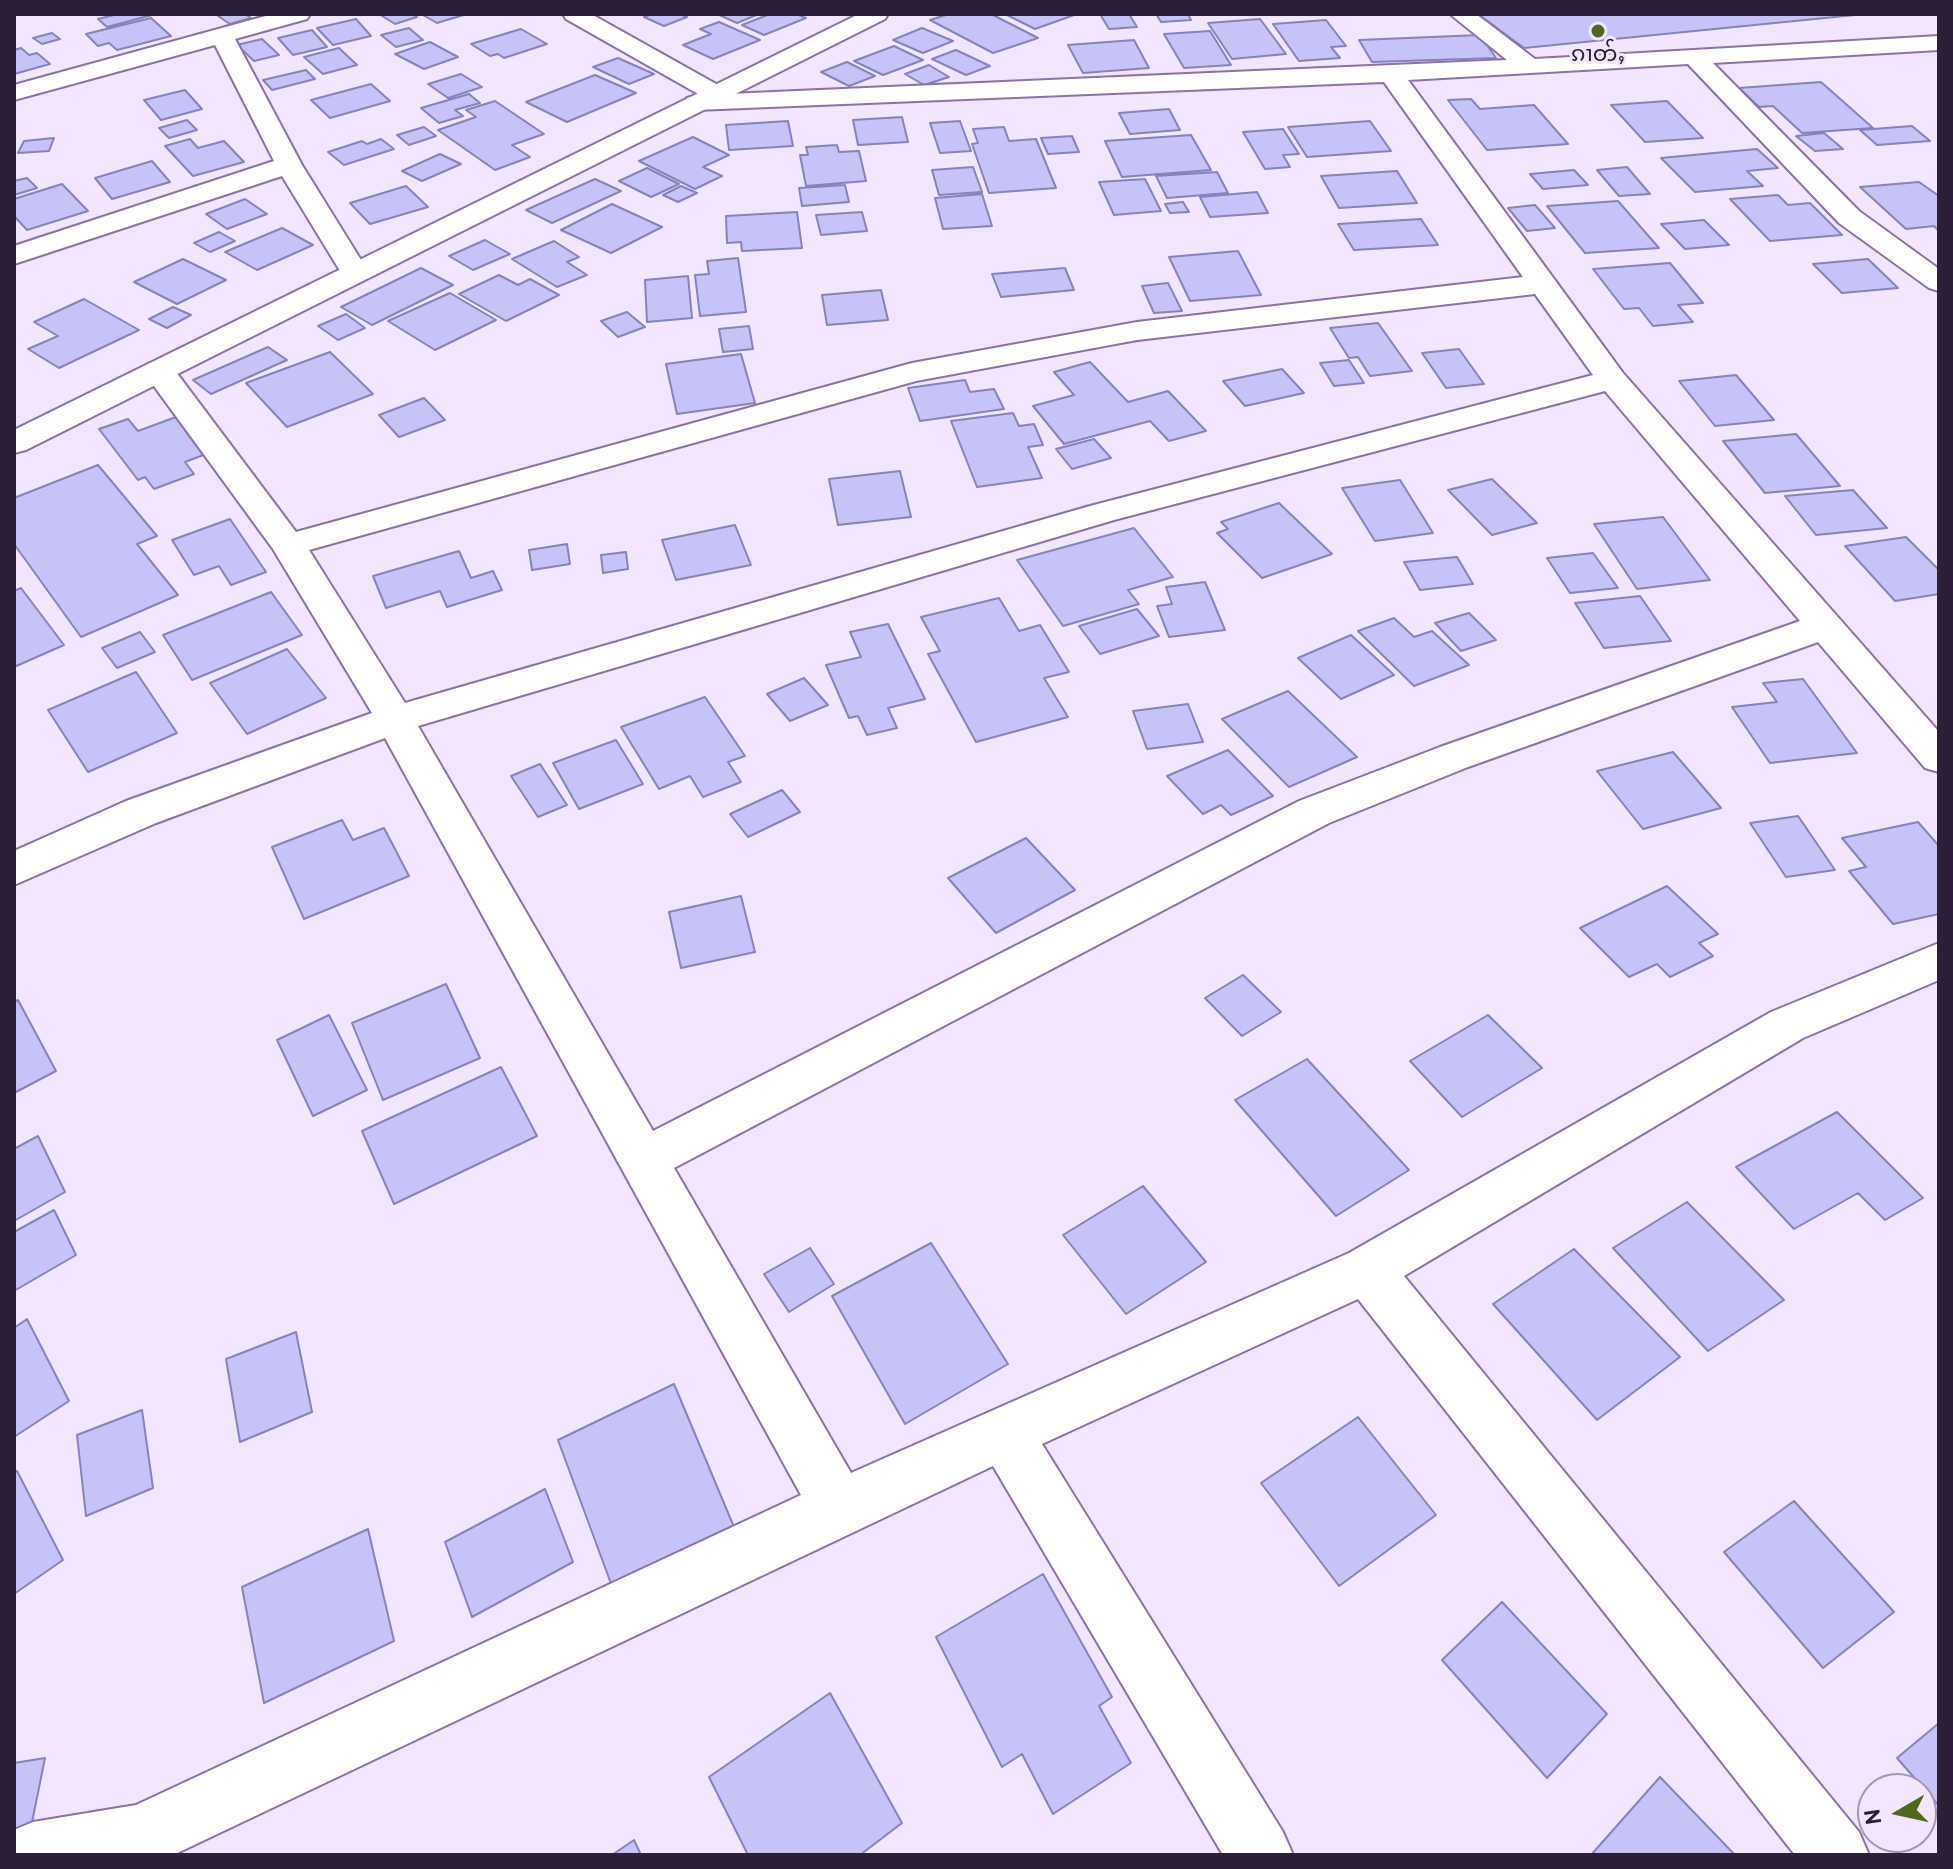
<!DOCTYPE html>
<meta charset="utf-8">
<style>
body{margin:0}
#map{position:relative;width:1953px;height:1869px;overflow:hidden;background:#f1e6fe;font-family:Overpass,sans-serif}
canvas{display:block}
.frame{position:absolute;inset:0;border:16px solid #2b2037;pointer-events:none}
.north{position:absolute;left:1857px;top:1773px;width:80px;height:80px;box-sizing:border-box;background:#f1e6fe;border:2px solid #a297ae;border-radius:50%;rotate:261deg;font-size:22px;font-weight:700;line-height:32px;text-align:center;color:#2b2037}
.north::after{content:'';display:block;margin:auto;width:28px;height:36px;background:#4f691a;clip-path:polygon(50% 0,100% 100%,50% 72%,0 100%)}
</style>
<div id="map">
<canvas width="1953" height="1869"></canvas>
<div class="frame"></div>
<div class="north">N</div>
</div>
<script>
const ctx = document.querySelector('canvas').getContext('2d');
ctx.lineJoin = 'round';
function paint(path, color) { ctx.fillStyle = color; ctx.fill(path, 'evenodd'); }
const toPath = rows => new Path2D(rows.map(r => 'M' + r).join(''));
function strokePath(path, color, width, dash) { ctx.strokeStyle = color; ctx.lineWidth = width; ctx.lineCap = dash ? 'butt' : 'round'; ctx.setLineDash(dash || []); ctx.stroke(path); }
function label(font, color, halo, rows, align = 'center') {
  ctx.font = font + ' Overpass,"Noto Sans Myanmar",sans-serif'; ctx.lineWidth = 6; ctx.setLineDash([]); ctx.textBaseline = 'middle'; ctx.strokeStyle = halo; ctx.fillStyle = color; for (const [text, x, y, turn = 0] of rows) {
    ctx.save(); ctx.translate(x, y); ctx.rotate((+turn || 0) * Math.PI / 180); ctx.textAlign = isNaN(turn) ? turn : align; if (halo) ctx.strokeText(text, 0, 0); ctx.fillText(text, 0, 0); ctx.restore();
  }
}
const building = toPath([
 [118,14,151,14,152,15,107,27,98,19,118,14],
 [226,14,245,14,251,18,230,24,218,16,226,14],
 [379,14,412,14,417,17,395,24,379,14],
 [421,14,467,14,437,23,421,14],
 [652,14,680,14,687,17,664,26,644,17,652,14],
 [717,14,759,14,737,23,717,14],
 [770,14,796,14,806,18,764,35,742,25,770,14],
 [949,14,991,14,1038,38,993,53,930,20,949,14],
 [1005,14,1077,14,1035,29,1005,14],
 [1100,14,1129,14,1137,27,1109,29,1100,14],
 [1156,14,1188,14,1191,20,1161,22,1156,14],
 [1478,14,1865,14,1524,48,1478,14],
 [151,18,171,36,117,50,109,43,98,46,86,34,151,18],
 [356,19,371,36,333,45,317,28,356,19],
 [1260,19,1286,54,1232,59,1208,23,1260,19],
 [1326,20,1346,46,1331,47,1340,58,1299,61,1273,24,1326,20],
 [719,22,760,40,713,59,683,45,711,34,700,29,719,22],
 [409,28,423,40,396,47,381,35,409,28],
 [922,28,953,41,923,53,893,40,922,28],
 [521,29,547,44,504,58,498,54,490,56,471,44,521,29],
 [312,30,327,47,293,55,278,38,312,30],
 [1210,31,1231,65,1184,68,1164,34,1210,31],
 [52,33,60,39,42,44,33,38,52,33],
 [1480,35,1496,58,1372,62,1359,40,1480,35],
 [262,39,279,55,254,61,237,45,262,39],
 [1134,40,1149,68,1083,73,1068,45,1134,40],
 [430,42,458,57,424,69,395,54,430,42],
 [894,46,923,60,883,75,854,61,894,46],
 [21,48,29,55,37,53,50,64,14,74,14,50,21,48],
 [339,48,357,65,323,74,304,57,339,48],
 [956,50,990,66,966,75,932,59,956,50],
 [618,58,654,74,629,84,593,67,618,58],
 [847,62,875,76,849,86,821,72,847,62],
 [929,65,949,77,924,85,905,74,929,65],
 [306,70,315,79,272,90,263,80,306,70],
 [461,74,482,87,448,98,428,84,461,74],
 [595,75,636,93,567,122,526,102,595,75],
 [1821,82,1873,128,1802,133,1773,106,1759,107,1739,88,1821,82],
 [371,84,390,101,330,118,311,100,371,84],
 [185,90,202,109,161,120,144,100,185,90],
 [469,94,480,103,455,110,463,116,439,123,421,108,469,94],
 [1471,99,1480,109,1534,105,1568,144,1487,150,1448,100,1471,99],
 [495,101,544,134,512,145,530,157,495,170,438,130,476,117,466,110,495,101],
 [1667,101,1703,138,1645,142,1611,105,1667,101],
 [1169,109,1180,130,1130,134,1119,113,1169,109],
 [902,117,908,142,858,145,853,120,902,117],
 [187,120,197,130,169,138,159,128,187,120],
 [788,121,793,146,729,150,726,125,788,121],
 [960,121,971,151,940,153,930,123,960,121],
 [1370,121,1391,151,1307,157,1288,127,1370,121],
 [1912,126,1930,141,1877,145,1860,130,1912,126],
 [424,127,436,136,409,145,397,135,424,127],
 [1004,127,1009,141,1036,139,1056,188,989,193,972,144,978,143,973,129,1004,127],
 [1283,129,1299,154,1283,155,1290,167,1265,169,1243,132,1283,129],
 [1824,133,1843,149,1815,151,1796,136,1824,133],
 [1191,135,1211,170,1122,177,1105,141,1191,135],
 [1072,136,1079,152,1048,154,1041,138,1072,136],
 [693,137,729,155,703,167,722,176,695,189,639,161,693,137],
 [54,138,49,151,18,153,24,141,54,138],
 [190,139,198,148,224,141,244,162,193,176,165,146,190,139],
 [381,139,394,149,344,165,328,152,362,141,367,144,381,139],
 [837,145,839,152,859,151,866,181,806,186,800,155,808,155,806,147,837,145],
 [1757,149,1778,168,1747,171,1763,186,1695,192,1661,158,1757,149],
 [440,154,461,164,422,181,402,171,440,154],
 [152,161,170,182,112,199,95,178,152,161],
 [973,167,982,192,939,195,932,170,973,167],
 [1627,167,1650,194,1619,196,1597,170,1627,167],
 [647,168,679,184,651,197,619,181,647,168],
 [1574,170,1588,185,1543,189,1530,174,1574,170],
 [1397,171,1417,203,1339,208,1321,176,1397,171],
 [1217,172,1228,193,1167,198,1156,176,1217,172],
 [27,178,37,188,14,195,14,181,27,178],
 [595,179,621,191,552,223,526,210,595,179],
 [1145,179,1161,211,1114,215,1099,182,1145,179],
 [1919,182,1939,196,1939,231,1934,226,1906,229,1860,187,1919,182],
 [62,184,88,211,27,230,14,216,14,199,62,184],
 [845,185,849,202,802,206,799,188,845,185],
 [406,186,428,207,370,224,350,203,406,186],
 [681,186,697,193,678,202,663,195,681,186],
 [1257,192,1268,213,1210,217,1200,197,1257,192],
 [982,194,992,226,943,229,935,198,982,194],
 [1778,195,1788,205,1810,203,1842,235,1770,241,1730,199,1778,195],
 [245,199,267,214,227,229,206,214,245,199],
 [1618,201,1659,248,1585,253,1547,206,1618,201],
 [1183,202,1189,212,1170,213,1165,204,1183,202],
 [612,204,662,227,611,253,561,230,612,204],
 [1535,205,1555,228,1527,231,1508,208,1535,205],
 [797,212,802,248,742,251,741,242,727,243,726,216,797,212],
 [862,212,867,231,821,235,816,215,862,212],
 [1421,219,1438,245,1354,250,1338,224,1421,219],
 [1704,220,1729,245,1685,249,1661,224,1704,220],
 [282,228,313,245,257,270,225,252,282,228],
 [219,232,235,241,210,252,194,243,219,232],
 [485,240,510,254,473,270,449,256,485,240],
 [554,241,579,257,567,262,587,275,557,287,512,259,554,241],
 [1238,251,1261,295,1190,301,1169,257,1238,251],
 [738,258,746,312,700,316,695,275,709,274,707,261,738,258],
 [183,259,226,280,177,304,134,282,183,259],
 [1868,259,1898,288,1842,293,1813,264,1868,259],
 [1670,263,1703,303,1678,305,1693,322,1653,326,1639,308,1624,309,1593,269,1670,263],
 [421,268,453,285,372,325,341,307,421,268],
 [1065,268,1074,290,1001,297,992,274,1065,268],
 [499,275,518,285,530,279,559,295,506,321,459,294,499,275],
 [688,276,692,318,647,322,645,280,688,276],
 [1168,283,1182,311,1154,313,1142,286,1168,283],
 [881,290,888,320,827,325,822,295,881,290],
 [450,293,496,320,435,350,388,321,450,293],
 [84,299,139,330,59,368,28,349,58,336,34,322,84,299],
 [173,307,191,315,167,328,149,319,173,307],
 [627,312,645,327,618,337,601,321,627,312],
 [346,314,365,328,338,340,318,326,346,314],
 [1378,323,1412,371,1370,376,1358,357,1349,358,1330,328,1378,323],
 [749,326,753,349,723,352,719,329,749,326],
 [268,347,287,360,211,394,193,380,268,347],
 [1459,349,1484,384,1446,388,1422,353,1459,349],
 [330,352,373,394,287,427,246,383,330,352],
 [741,354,755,403,677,414,666,364,741,354],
 [1349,360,1364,383,1334,386,1320,363,1349,360],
 [1090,362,1128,402,1168,391,1206,431,1169,441,1150,421,1064,444,1033,406,1074,395,1054,372,1090,362],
 [1282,369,1304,393,1245,406,1223,381,1282,369],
 [1736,375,1774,420,1715,426,1679,381,1736,375],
 [965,380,970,392,994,389,1004,409,920,421,908,388,965,380],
 [424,398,445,420,399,437,379,415,424,398],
 [1013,413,1019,426,1034,424,1043,445,1028,447,1042,478,977,487,951,421,1013,413],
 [176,417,206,454,185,462,194,474,154,489,145,477,138,480,99,429,128,419,138,431,176,417],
 [1796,434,1840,486,1765,493,1723,441,1796,434],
 [1094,439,1111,458,1072,469,1056,449,1094,439],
 [98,465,157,536,137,544,178,595,81,637,14,544,14,498,98,465],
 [900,471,911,517,838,525,829,479,900,471],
 [1492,479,1537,523,1492,535,1448,490,1492,479],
 [1400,480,1433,533,1375,541,1342,488,1400,480],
 [1853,490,1887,528,1816,535,1785,496,1853,490],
 [1279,503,1332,554,1262,578,1217,533,1228,529,1221,522,1279,503],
 [1663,517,1710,580,1637,589,1594,524,1663,517],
 [230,519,266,572,231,585,219,566,194,575,172,540,230,519],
 [735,525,751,565,676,580,662,540,735,525],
 [1134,528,1173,577,1128,590,1139,604,1063,626,1017,560,1134,528],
 [1906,537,1939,570,1939,594,1895,601,1845,546,1906,537],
 [567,544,570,564,532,570,529,550,567,544],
 [459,551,471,578,493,571,502,590,447,607,440,591,386,608,373,576,459,551],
 [626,552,628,569,603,573,601,555,626,552],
 [1593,553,1618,588,1570,593,1547,558,1593,553],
 [1457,557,1473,584,1420,590,1404,562,1457,557],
 [1205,582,1225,630,1169,637,1157,606,1172,604,1166,587,1205,582],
 [21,588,64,645,14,667,14,591,21,588],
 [271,592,302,635,192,680,163,635,271,592],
 [1640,596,1671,641,1604,648,1575,603,1640,596],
 [999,598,1019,631,1040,625,1069,672,1044,678,1068,717,976,742,928,654,940,651,921,617,999,598],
 [1137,609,1159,636,1100,654,1079,626,1137,609],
 [1469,613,1496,640,1461,651,1435,623,1469,613],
 [1394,618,1414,637,1432,631,1469,665,1414,686,1358,631,1394,618],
 [888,624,925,699,888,708,897,728,867,735,858,716,849,718,826,665,861,657,850,632,888,624],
 [140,632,155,652,117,668,102,648,140,632],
 [1351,635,1394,675,1341,699,1298,658,1351,635],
 [287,649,326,698,247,734,210,683,287,649],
 [136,672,177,733,88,772,48,710,136,672],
 [804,678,828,705,790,721,767,694,804,678],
 [1803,679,1857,753,1770,763,1732,707,1777,702,1763,683,1803,679],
 [1288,691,1357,757,1289,787,1222,719,1288,691],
 [705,697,745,756,728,762,741,782,703,797,690,776,659,789,621,727,705,697],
 [1188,704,1203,742,1147,749,1133,711,1188,704],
 [616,740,643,784,579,809,553,763,616,740],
 [1228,750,1273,796,1231,815,1221,805,1203,814,1167,776,1228,750],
 [1673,752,1721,808,1643,829,1597,771,1673,752],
 [540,764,567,805,538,817,511,776,540,764],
 [782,790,800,812,748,837,730,814,782,790],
 [1798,816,1835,870,1786,877,1750,823,1798,816],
 [342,820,353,840,384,828,409,876,304,919,272,847,342,820],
 [1918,822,1939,846,1939,914,1893,924,1849,871,1866,867,1842,838,1918,822],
 [1026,838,1075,890,996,933,948,878,1026,838],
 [1667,886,1718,934,1699,943,1713,956,1670,977,1657,964,1629,977,1580,928,1667,886],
 [741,896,755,952,681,968,669,912,741,896],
 [1243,975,1281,1012,1242,1036,1205,998,1243,975],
 [446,984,480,1058,383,1100,352,1023,446,984],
 [18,1000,56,1071,14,1093,14,1002,18,1000],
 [329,1015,367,1090,313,1116,277,1040,329,1015],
 [1488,1015,1542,1068,1462,1117,1410,1061,1488,1015],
 [1307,1059,1409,1170,1336,1216,1235,1100,1307,1059],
 [501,1067,537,1136,394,1204,362,1131,501,1067],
 [1837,1112,1923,1198,1885,1220,1858,1193,1794,1229,1736,1167,1837,1112],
 [38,1136,65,1192,14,1221,14,1149,38,1136],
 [1143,1186,1206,1262,1126,1314,1063,1235,1143,1186],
 [1687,1202,1784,1300,1708,1351,1613,1248,1687,1202],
 [54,1210,76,1255,14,1291,14,1232,54,1210],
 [931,1243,1008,1364,905,1424,832,1296,931,1243],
 [810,1248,834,1284,789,1312,764,1274,810,1248],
 [1574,1249,1680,1357,1597,1420,1493,1304,1574,1249],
 [27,1319,69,1401,14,1437,14,1328,27,1319],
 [296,1332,312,1412,240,1442,226,1359,296,1332],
 [674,1384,734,1527,613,1589,558,1440,674,1384],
 [142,1410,153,1488,86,1516,77,1435,142,1410],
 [1358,1417,1436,1515,1339,1586,1261,1483,1358,1417],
 [17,1471,63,1560,14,1594,14,1473,17,1471],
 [545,1489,573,1562,472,1617,445,1542,545,1489],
 [1794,1501,1894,1612,1823,1668,1724,1552,1794,1501],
 [368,1529,394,1641,264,1703,242,1587,368,1529],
 [1043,1574,1112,1697,1099,1706,1131,1763,1053,1814,1022,1754,1002,1767,936,1637,1043,1574],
 [1502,1602,1607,1714,1547,1778,1442,1660,1502,1602],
 [830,1693,902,1823,860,1855,748,1855,709,1777,830,1693],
 [1939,1723,1939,1806,1897,1758,1939,1723],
 [45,1758,28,1842,14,1845,14,1763,45,1758],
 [1660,1777,1735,1855,1591,1855,1660,1777],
 [634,1840,641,1855,612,1855,634,1840]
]);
paint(building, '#c6c4f7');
strokePath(building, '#8582bd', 2);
const street = toPath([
 [273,14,310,14,307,19,235,39,302,165,369,273,365,279,355,282,345,279,282,176,14,264,14,246,274,161,215,45,14,100,14,85,273,14],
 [563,14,591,14,725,89,728,94,1507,60,1450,14,1476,14,1535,59,1939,36,1939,50,1713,63,1859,211,1939,269,1939,291,1929,288,1839,223,1688,64,1408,80,1623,373,1939,732,1939,772,1925,768,1818,642,1468,767,1329,823,674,1168,851,1473,1349,1253,1771,1012,1939,943,1939,980,1803,1038,1404,1276,1859,1832,1869,1855,1795,1855,1358,1299,1042,1444,1283,1832,1293,1855,1223,1855,993,1466,173,1855,14,1855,14,1830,33,1822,136,1805,801,1495,385,738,156,823,14,885,14,851,126,801,372,713,273,549,143,371,148,364,159,362,170,364,296,532,912,363,1137,322,1523,277,1384,82,696,110,687,108,684,103,687,98,700,95,566,19,563,14],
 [1535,294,1593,375,1090,506,405,703,309,550,916,381,1137,340,1535,294],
 [1605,391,1800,621,1440,747,1299,801,653,1131,418,726,1114,520,1605,391]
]);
const highway = toPath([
 [859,14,888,14,885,19,26,450,14,453,14,430,859,14]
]);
strokePath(street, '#8b71a8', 4);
strokePath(highway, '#8b71a8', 4);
paint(street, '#fff');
paint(highway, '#fff');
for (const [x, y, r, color] of [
 [1598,31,8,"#4f691a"]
]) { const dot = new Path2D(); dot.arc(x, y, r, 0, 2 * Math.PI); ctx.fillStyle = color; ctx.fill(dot); strokePath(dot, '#f1e6fe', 3); }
label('22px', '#2b2037', '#f1e6fe', [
 ["ၵၢတ်ႇ",1598,57]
]);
</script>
